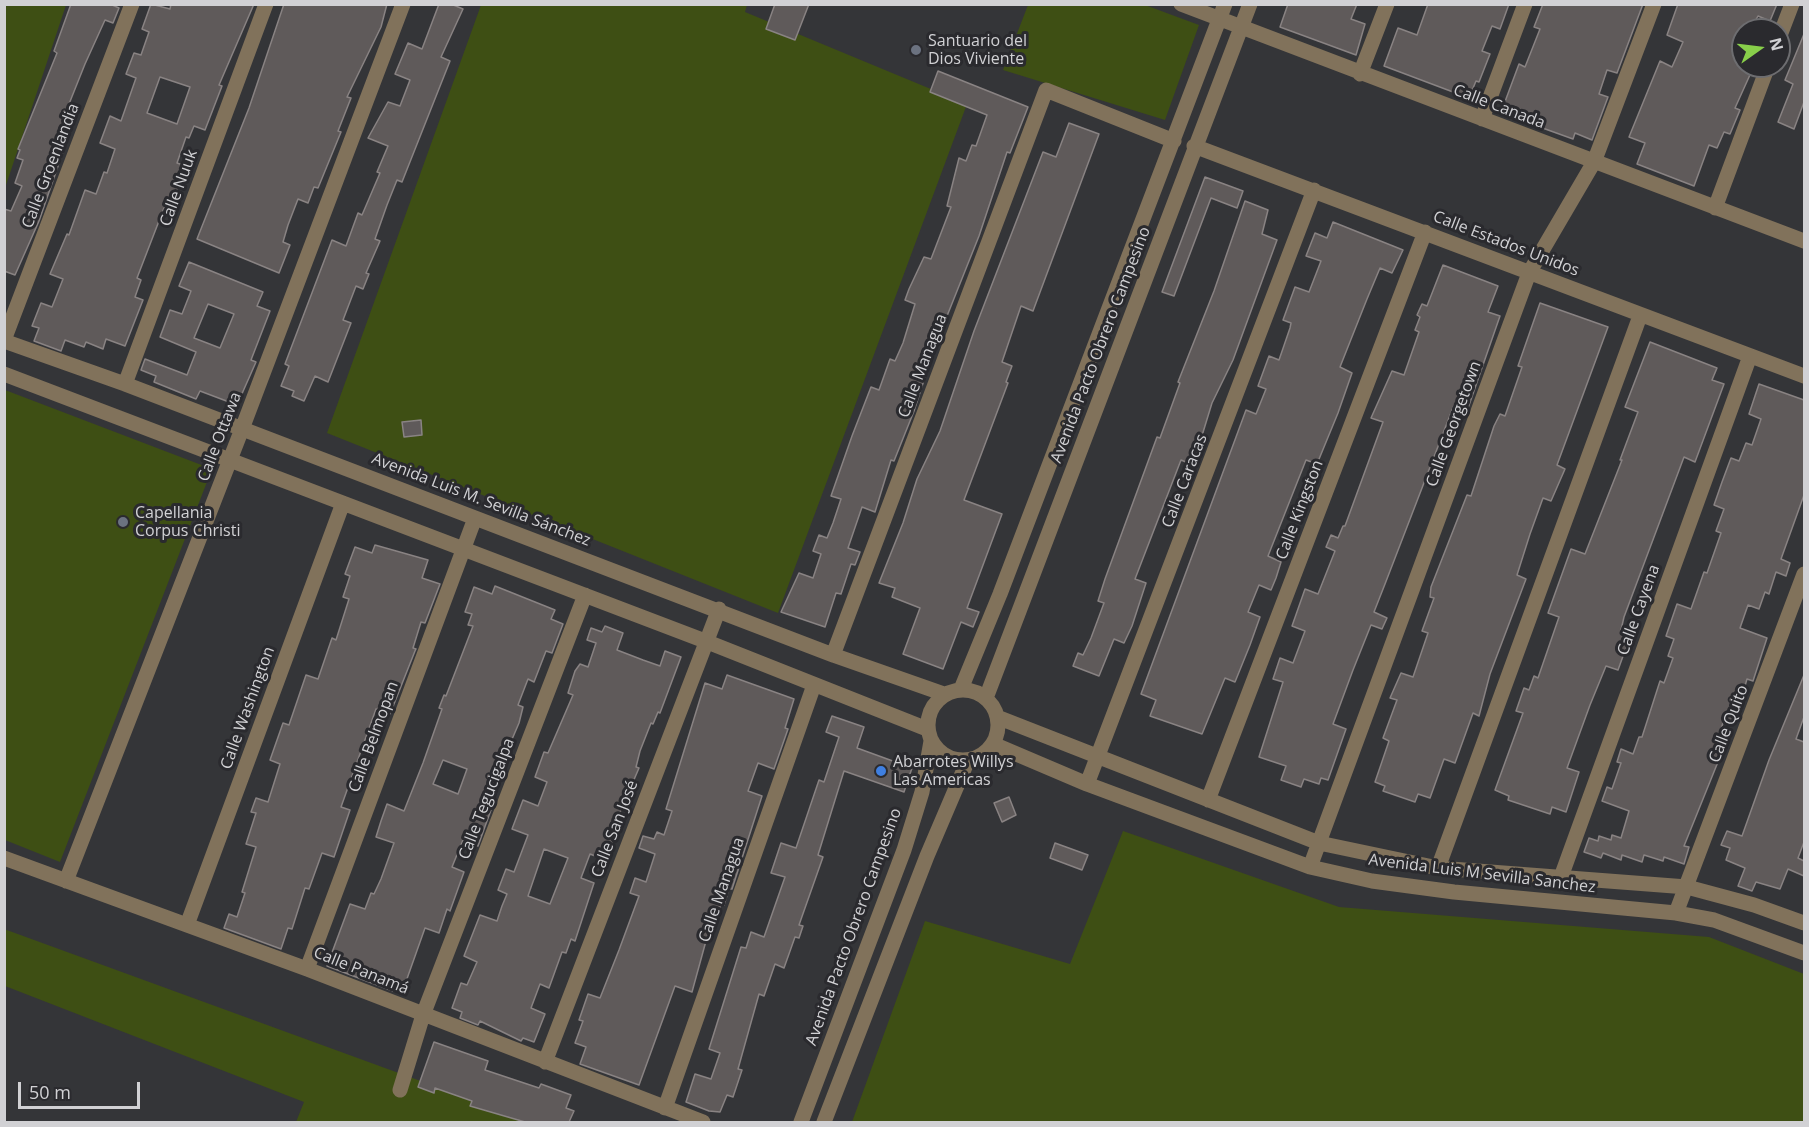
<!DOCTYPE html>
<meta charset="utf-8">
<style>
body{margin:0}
#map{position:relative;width:1809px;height:1127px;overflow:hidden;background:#343538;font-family:"Open Sans",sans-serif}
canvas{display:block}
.frame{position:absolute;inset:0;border:6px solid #d1d1d4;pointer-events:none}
.north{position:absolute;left:1731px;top:18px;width:60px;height:60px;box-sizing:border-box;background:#2a2a2e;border:2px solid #6d6d70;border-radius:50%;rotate:76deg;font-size:16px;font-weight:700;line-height:24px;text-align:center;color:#d1d1d4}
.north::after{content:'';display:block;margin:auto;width:21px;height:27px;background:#88cf4a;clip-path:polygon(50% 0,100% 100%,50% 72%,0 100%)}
.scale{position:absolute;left:18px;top:1082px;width:122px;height:27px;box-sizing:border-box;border:3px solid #d1d1d4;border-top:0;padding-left:8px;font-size:18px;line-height:21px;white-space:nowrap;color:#d1d1d4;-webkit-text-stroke:4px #2a2a2e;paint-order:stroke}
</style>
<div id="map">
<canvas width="1809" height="1127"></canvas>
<div class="frame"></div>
<div class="north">N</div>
<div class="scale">50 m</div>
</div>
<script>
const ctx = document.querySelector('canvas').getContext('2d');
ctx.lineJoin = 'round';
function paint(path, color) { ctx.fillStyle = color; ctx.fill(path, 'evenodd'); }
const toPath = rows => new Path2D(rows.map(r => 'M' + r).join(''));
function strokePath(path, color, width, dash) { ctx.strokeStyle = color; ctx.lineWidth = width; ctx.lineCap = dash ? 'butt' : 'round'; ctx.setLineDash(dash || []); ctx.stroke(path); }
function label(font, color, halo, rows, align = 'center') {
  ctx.font = font + ' "Open Sans",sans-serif'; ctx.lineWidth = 6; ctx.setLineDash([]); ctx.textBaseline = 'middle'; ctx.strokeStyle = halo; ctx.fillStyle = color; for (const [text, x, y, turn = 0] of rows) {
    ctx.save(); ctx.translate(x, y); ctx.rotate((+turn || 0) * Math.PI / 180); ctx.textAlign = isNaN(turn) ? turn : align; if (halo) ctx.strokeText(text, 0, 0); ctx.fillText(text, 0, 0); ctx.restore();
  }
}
paint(toPath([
 [5,4,66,5,5,188,4,5],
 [481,5,747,5,745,12,967,104,778,613,327,433],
 [1028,5,1145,5,1199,25,1165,120,1003,70],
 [5,390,212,469,60,862,5,840],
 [1123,831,1339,907,1709,937,1804,974,1804,1122,852,1122,925,921,1070,964],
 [4,929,533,1122,296,1122,304,1102,5,986]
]), '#3e4f14');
const building = toPath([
 [71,4,110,4,119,8,113,23,105,20,85,64,69,104,77,107,64,139,67,140,39,221,15,275,4,271,4,209,11,211,22,186,15,183,23,160,17,158,20,150,18,149,57,53,54,51,71,4],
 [151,4,170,9,171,4,254,4,219,85,222,86,205,130,194,126,189,138,186,137,177,163,189,167,184,182,180,180,170,210,164,208,137,278,141,280,135,297,143,300,125,346,106,339,103,349,86,342,84,347,65,340,61,351,34,341,39,328,32,326,41,303,52,307,63,279,50,274,67,234,69,235,85,190,96,194,104,172,107,173,115,149,100,143,110,116,121,121,136,78,126,74,134,53,141,55,149,32,142,29,151,4],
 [160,77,190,87,177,124,147,113,160,77],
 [284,4,387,4,381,27,347,97,351,98,338,131,341,132,318,188,314,187,308,203,298,199,288,225,283,242,290,245,279,273,197,239,249,108,284,4],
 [439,4,451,4,463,9,441,57,450,61,402,182,397,180,387,205,375,239,380,241,366,273,369,274,363,289,356,286,343,320,351,323,328,382,315,376,304,401,292,396,294,391,281,386,289,366,285,364,332,240,346,246,358,213,362,215,380,173,377,172,388,146,368,138,388,102,400,106,410,80,395,74,408,43,422,49,439,4],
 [775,4,809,4,795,40,766,29,775,4],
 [1288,4,1357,4,1351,19,1365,24,1356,55,1280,27,1288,4],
 [1428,4,1509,4,1500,29,1492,26,1482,51,1490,54,1479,82,1476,81,1469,98,1384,66,1398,28,1417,35,1428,4],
 [1543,4,1643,4,1617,73,1607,70,1599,94,1608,97,1592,140,1575,133,1573,139,1537,126,1518,118,1520,114,1503,107,1519,64,1525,67,1540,29,1534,27,1543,4],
 [1678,4,1777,4,1770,21,1758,16,1750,30,1743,30,1743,66,1754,66,1735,108,1740,110,1730,134,1724,132,1717,148,1709,145,1694,186,1637,164,1645,143,1629,137,1660,61,1672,67,1683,42,1667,35,1678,4],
 [1804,34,1804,102,1794,129,1778,122,1793,84,1785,80,1804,34],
 [938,71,1028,107,1010,153,1007,152,979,236,935,346,914,411,894,461,891,460,875,512,862,507,848,548,860,552,855,565,851,564,841,594,836,593,825,627,781,612,799,573,813,578,821,554,813,551,819,535,827,538,833,523,841,499,831,496,852,436,871,387,879,390,890,359,895,361,903,343,915,304,905,300,909,289,924,257,931,259,951,207,947,206,959,158,966,161,972,145,976,146,987,115,930,92,938,71],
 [1069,123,1099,134,1033,311,1021,306,1002,362,1012,366,1006,382,1008,383,964,500,1002,514,967,608,979,612,973,627,961,622,943,669,903,654,920,608,892,597,895,588,879,583,903,523,917,479,940,431,974,331,1043,152,1056,157,1069,123],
 [1205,177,1243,191,1237,208,1211,198,1174,296,1162,292,1205,177],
 [1245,201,1268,210,1262,234,1277,240,1233,360,1212,403,1193,465,1181,460,1135,579,1146,583,1132,626,1124,643,1114,639,1099,676,1073,666,1078,653,1083,655,1091,638,1104,603,1098,601,1105,579,1157,437,1160,438,1180,383,1178,382,1214,291,1245,201],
 [1333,222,1403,250,1392,273,1380,268,1367,299,1340,367,1352,373,1338,413,1317,464,1306,460,1268,556,1281,562,1276,578,1271,590,1259,585,1248,612,1260,617,1250,645,1235,682,1225,678,1202,734,1150,716,1156,700,1141,694,1246,410,1256,414,1266,389,1258,386,1269,356,1279,360,1290,328,1291,323,1283,320,1295,287,1309,292,1321,261,1306,256,1315,233,1327,238,1333,222],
 [189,262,263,292,257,306,270,311,251,360,256,362,237,405,200,391,196,399,154,382,156,376,141,370,145,359,187,375,196,352,160,337,170,310,182,314,191,291,179,286,189,262],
 [208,304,234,314,220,348,194,338,208,304],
 [1443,265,1498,286,1488,312,1500,316,1467,411,1454,405,1385,584,1374,612,1387,618,1382,629,1371,625,1353,670,1333,724,1346,729,1328,780,1321,778,1319,784,1304,779,1301,787,1281,780,1286,766,1259,757,1283,682,1273,679,1280,658,1293,663,1305,631,1292,626,1305,589,1318,594,1335,551,1326,547,1331,535,1338,538,1343,526,1345,526,1383,422,1371,418,1392,371,1404,375,1419,332,1415,330,1420,317,1417,315,1422,304,1427,306,1443,265],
 [1540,303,1608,327,1557,465,1565,469,1551,501,1543,498,1530,534,1517,575,1526,579,1490,674,1479,716,1473,713,1455,763,1444,759,1430,798,1418,794,1415,802,1383,791,1385,786,1375,782,1389,741,1383,738,1397,700,1390,698,1401,673,1413,677,1428,633,1422,631,1434,598,1430,597,1431,587,1467,495,1471,496,1494,426,1500,414,1505,416,1522,367,1518,366,1540,303],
 [1650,342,1717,368,1712,380,1724,384,1695,462,1684,457,1624,617,1621,630,1631,634,1618,670,1606,666,1590,705,1567,768,1579,772,1566,812,1552,807,1550,814,1508,800,1509,796,1495,790,1523,713,1516,711,1524,688,1529,690,1534,676,1538,678,1559,617,1548,613,1571,549,1585,554,1622,460,1620,460,1638,412,1625,407,1650,342],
 [1759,384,1804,400,1804,495,1781,559,1790,563,1786,576,1776,572,1769,594,1765,592,1759,609,1748,605,1740,628,1767,638,1753,681,1747,679,1734,724,1724,720,1716,744,1724,747,1684,846,1689,847,1684,864,1664,857,1663,861,1644,855,1642,862,1622,855,1621,860,1603,853,1601,858,1593,855,1584,852,1589,838,1598,841,1599,836,1611,840,1612,835,1621,838,1629,811,1602,801,1607,787,1612,789,1621,763,1617,762,1621,749,1633,754,1639,737,1642,737,1660,681,1664,683,1673,658,1668,656,1674,639,1666,636,1677,604,1691,609,1704,572,1707,573,1721,533,1716,531,1724,509,1714,505,1722,482,1731,458,1739,461,1746,443,1752,445,1761,419,1749,414,1759,384],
 [421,420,422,435,404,437,402,422,421,420],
 [375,545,428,560,422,578,440,584,425,623,421,622,413,648,416,649,415,651,390,714,376,709,341,807,350,810,334,857,322,853,309,889,305,888,292,929,288,928,281,949,224,928,229,914,237,917,245,893,242,892,256,847,246,844,256,813,251,812,256,798,268,802,280,764,270,760,283,723,289,725,306,675,318,679,332,638,336,640,349,599,343,597,350,576,345,574,355,547,372,553,375,545],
 [495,586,555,610,551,619,563,624,552,653,546,651,534,682,528,679,518,705,523,707,519,723,498,772,487,805,492,807,478,846,463,840,452,867,464,872,450,911,447,909,439,933,425,928,403,990,395,987,393,991,327,966,350,904,365,909,371,893,374,894,381,879,394,843,376,837,381,821,387,804,404,811,423,763,442,709,439,708,444,695,446,696,473,626,468,625,472,614,465,612,474,587,492,594,495,586],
 [443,760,467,769,458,794,433,784,443,760],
 [605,626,623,633,617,650,643,660,660,666,665,651,681,657,660,713,658,712,653,724,651,723,640,751,636,767,639,768,615,824,618,825,610,847,608,846,603,859,590,854,581,878,594,883,575,941,571,939,566,953,562,952,549,988,540,984,531,1008,545,1014,534,1042,523,1038,521,1041,480,1021,478,1025,460,1018,462,1012,452,1008,461,983,467,985,477,962,464,956,480,915,497,921,502,906,507,894,498,890,506,869,514,872,528,835,512,829,523,800,538,806,547,782,535,777,544,752,548,753,573,695,568,693,575,671,580,664,588,667,596,643,587,640,591,628,602,632,605,626],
 [544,849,568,858,550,904,528,896,544,849],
 [727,675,794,699,785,728,788,729,774,769,758,763,748,791,762,796,732,889,729,889,724,905,721,904,716,920,712,919,692,992,675,986,639,1085,580,1064,586,1047,575,1043,583,1021,579,1020,588,994,600,998,619,950,639,896,630,893,635,878,646,882,655,854,639,848,643,836,654,839,657,832,664,835,672,811,666,809,705,683,722,689,727,675],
 [1804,675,1804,717,1796,739,1804,742,1804,842,1798,858,1804,861,1804,876,1788,869,1780,889,1756,882,1752,891,1738,886,1745,868,1726,860,1730,848,1721,845,1727,831,1742,836,1769,760,1804,675],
 [832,716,864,727,857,748,912,768,904,792,844,771,818,855,823,857,799,925,803,926,799,938,795,937,784,968,775,964,764,996,759,994,738,1069,742,1070,733,1097,727,1095,720,1112,709,1111,686,1102,695,1074,711,1079,720,1053,709,1049,741,947,746,948,751,932,764,937,785,877,771,873,781,843,796,848,819,780,824,782,839,737,826,732,832,716],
 [1009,797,1016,815,1002,822,994,803,1009,797],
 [1055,843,1088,855,1082,870,1050,858,1055,843],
 [434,1042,488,1061,485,1070,539,1088,541,1084,571,1095,566,1108,574,1111,569,1122,525,1122,470,1106,472,1101,435,1088,434,1093,418,1087,434,1042]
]);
paint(building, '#5f5a5a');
strokePath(building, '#898383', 1.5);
strokePath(toPath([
 [1181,4,1804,241],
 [1779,38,1792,4],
 [1360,74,1387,4],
 [1482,119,1525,4],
 [1194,146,1804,376],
 [1715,208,1768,66],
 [4,340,132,4],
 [4,341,125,384,833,655,944,694],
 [4,374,705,641,927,729],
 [125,384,266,4],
 [833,655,1046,90,1174,141],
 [961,689,1000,594,1225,4],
 '928 725a35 35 0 1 1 70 0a35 35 0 1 1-70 0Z',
 [986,698,1250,4],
 [997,717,1319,843,1438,868,1687,887,1754,905,1804,923],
 [993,744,1087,784,1310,867,1372,881,1454,892,1676,913,1714,920,1804,953],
 [1087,784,1314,190],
 [1208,800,1425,232],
 [4,858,307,969,703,1122],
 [1310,867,1529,273,1594,162,1654,4],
 [1438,868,1640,316],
 [1561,877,1750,356],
 [66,881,242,429,403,4],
 [1676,913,1804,574],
 [187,925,343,503],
 [307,969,475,518],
 [545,1062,719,609],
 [400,1090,423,1015,585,595],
 [665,1108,814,685],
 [801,1122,904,850,922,792,931,741],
 [824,1122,927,856,968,760]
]), '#81725b', 15);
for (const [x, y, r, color] of [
 [916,50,6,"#6b7280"],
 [123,522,6,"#6b7280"],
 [881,771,6,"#3f7fe0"]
]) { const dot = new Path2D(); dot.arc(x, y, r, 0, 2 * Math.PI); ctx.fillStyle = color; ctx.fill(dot); strokePath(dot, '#2a2a2e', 2); }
label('16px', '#d1d1d4', '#2a2a2e', [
 ["Santuario del",928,41],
 ["Dios Viviente",928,59],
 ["Capellania",135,513],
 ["Corpus Christi",135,531],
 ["Abarrotes Willys",893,762],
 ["Las Americas",893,780]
], 'left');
label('16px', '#d1d1d4', '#2a2a2e', [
 ["Calle Canada",1499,107,21],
 ["Calle Groenlandia",51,166,-69],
 ["Calle Nuuk",179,188,-70],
 ["Calle Estados Unidos",1506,244,21],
 ["Avenida Pacto Obrero Campesino",1101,345,-69],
 ["Calle Managua",923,366,-69],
 ["Calle Georgetown",1454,424,-70],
 ["Calle Ottawa",220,437,-69],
 ["Calle Caracas",1185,481,-69],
 ["Avenida Luis M. Sevilla Sánchez",481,500,21],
 ["Calle Kingston",1300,510,-69],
 ["Calle Cayena",1639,610,-70],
 ["Calle Washington",248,708,-70],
 ["Calle Quito",1729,724,-69],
 ["Calle Belmopan",374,737,-70],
 ["Calle Tegucigalpa",487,799,-69],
 ["Calle San José",615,829,-69],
 ["Avenida Luis M Sevilla Sanchez",1482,874,7],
 ["Calle Managua",722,890,-71],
 ["Avenida Pacto Obrero Campesino",854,927,-70],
 ["Calle Panamá",361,971,22]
]);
</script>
